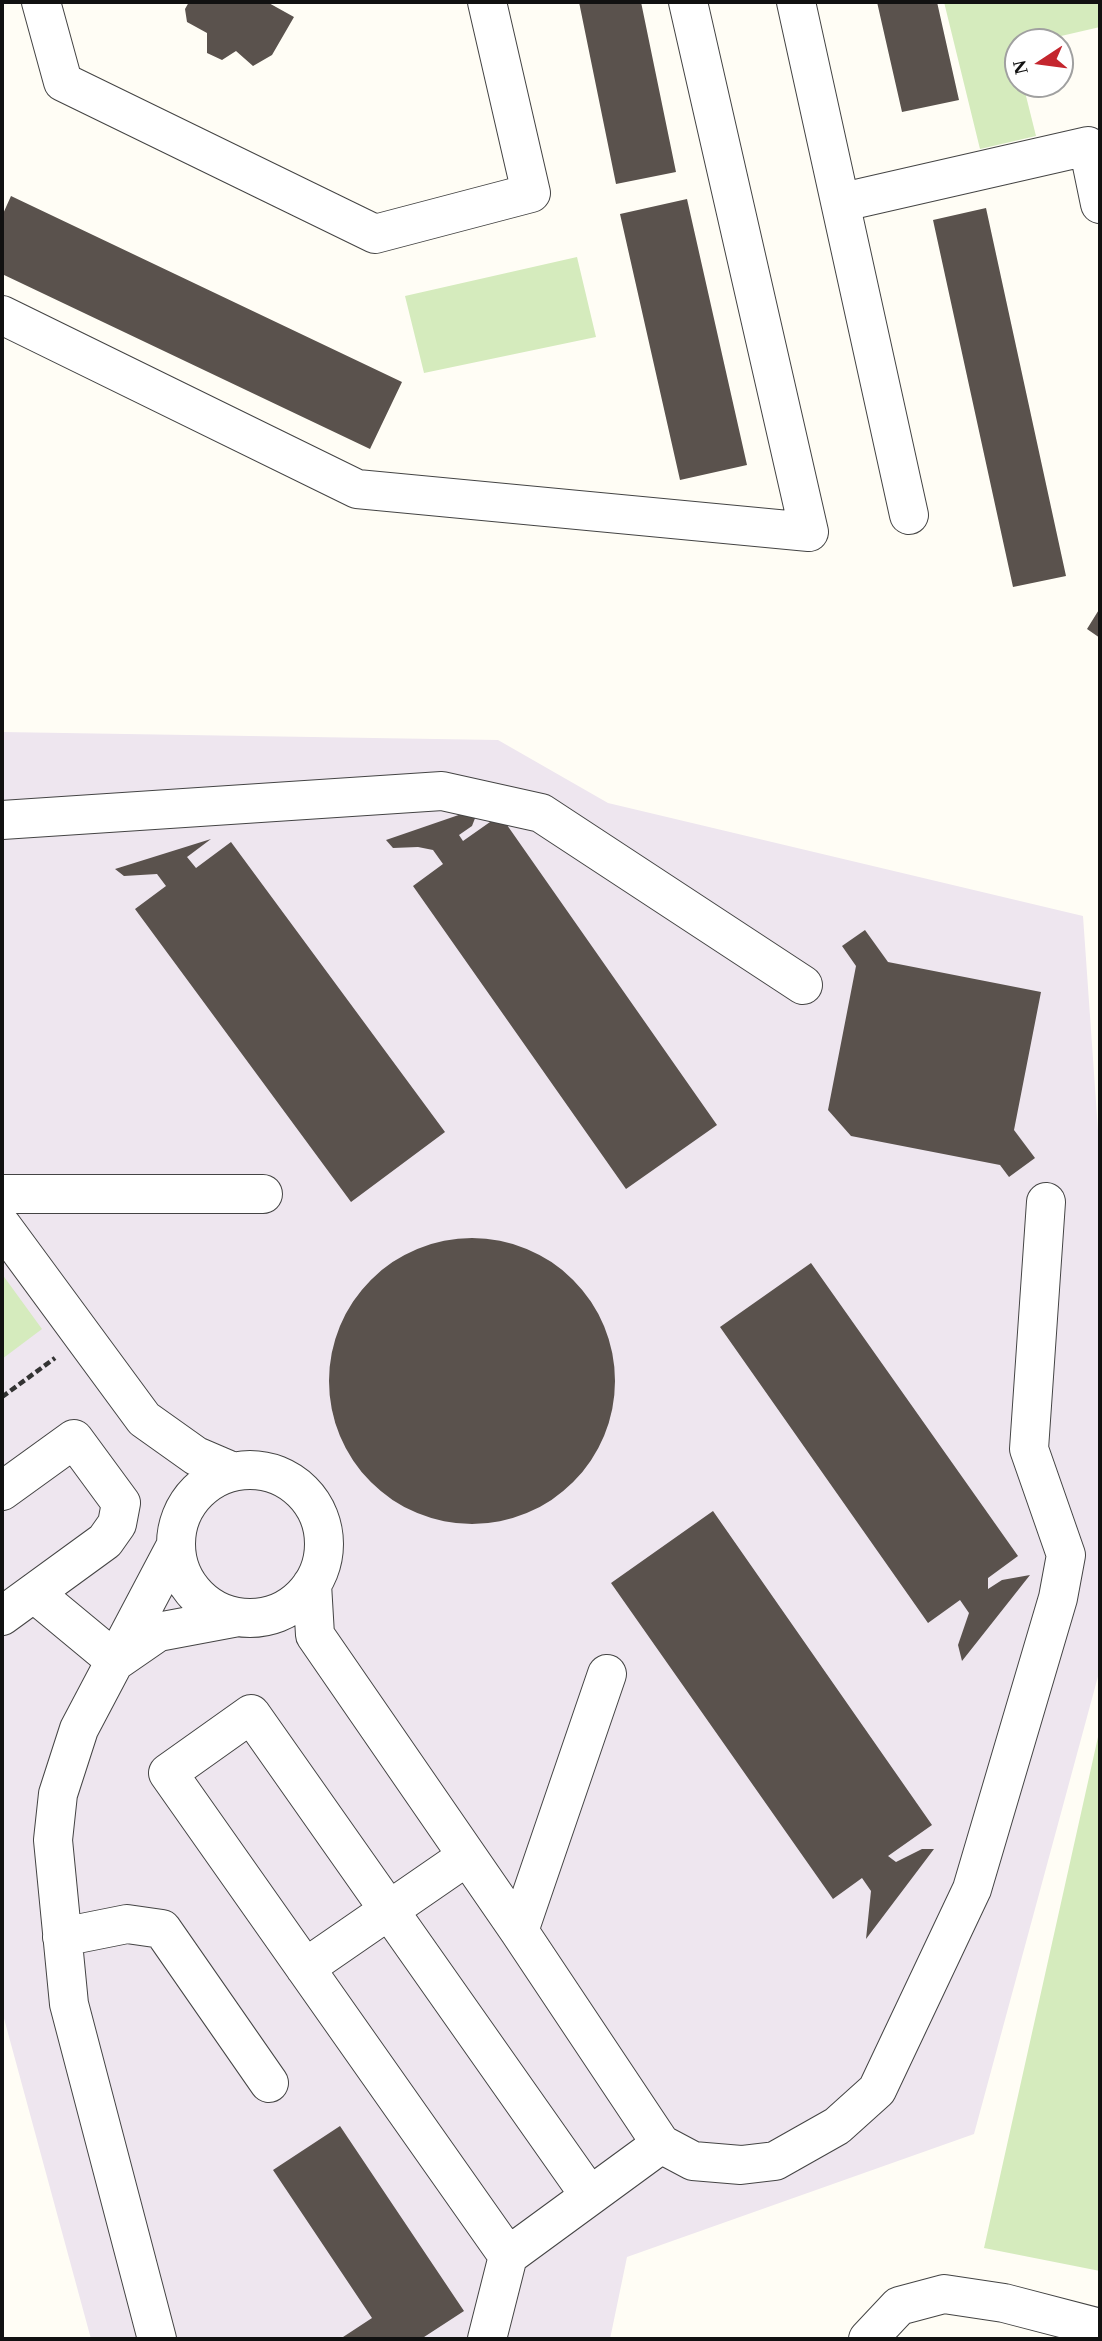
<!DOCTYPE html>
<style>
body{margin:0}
#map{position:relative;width:1102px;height:2341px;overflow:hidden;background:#fffdf5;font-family:Georgia,serif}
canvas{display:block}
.frame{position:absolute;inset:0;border:4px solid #111;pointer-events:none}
.north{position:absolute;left:1004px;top:28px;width:70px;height:70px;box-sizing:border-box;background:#fff;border:2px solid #a0a0a0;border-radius:50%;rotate:257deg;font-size:19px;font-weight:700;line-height:28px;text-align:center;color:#111}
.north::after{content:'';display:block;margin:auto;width:24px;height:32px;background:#c4262e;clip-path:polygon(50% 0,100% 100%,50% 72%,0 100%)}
</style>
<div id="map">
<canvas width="1102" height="2341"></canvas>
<div class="frame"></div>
<div class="north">N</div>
</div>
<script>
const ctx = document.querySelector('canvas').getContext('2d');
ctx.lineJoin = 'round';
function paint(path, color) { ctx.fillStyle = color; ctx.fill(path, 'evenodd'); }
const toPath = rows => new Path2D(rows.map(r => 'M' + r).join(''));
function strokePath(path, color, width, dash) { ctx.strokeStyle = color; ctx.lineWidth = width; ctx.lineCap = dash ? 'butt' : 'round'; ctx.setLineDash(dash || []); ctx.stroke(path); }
paint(toPath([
 [2,732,498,740,608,803,1083,916,1100,1159,1100,1669,974,2134,627,2257,610,2339,91,2339,2,2011]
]), '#eee6ef');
paint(toPath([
 [944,2,1100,2,1100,27,1035,42,1018,42,1014,47,1018,84,1023,84,1036,136,980,149],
 [577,257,596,337,424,373,405,296],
 [2,1274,42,1329,2,1359],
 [1100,1728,1100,2271,984,2248]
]), '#d5ebbd');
paint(toPath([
 [189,2,267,2,294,17,272,55,253,66,236,51,222,60,207,53,207,33,187,22,185,9],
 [579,2,641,2,676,172,616,184],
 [877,2,937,2,959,100,902,112],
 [11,196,402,382,370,449,2,274,2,216],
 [687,199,747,465,680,480,620,214],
 [986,208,1066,576,1013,587,933,220],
 [1100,608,1100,638,1087,629],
 [479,808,472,826,459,835,463,841,500,815,717,1125,626,1189,413,886,443,864,433,850,418,847,393,848,386,840],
 [211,839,187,857,196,868,231,842,445,1132,351,1202,135,909,166,886,157,874,124,876,115,869],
 [865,930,888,962,1041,992,1014,1130,1035,1158,1009,1177,1000,1165,851,1136,828,1110,856,966,842,946],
 '329 1381a143 143 0 1 1 286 0a143 143 0 1 1-286 0Z',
 [811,1263,1018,1556,988,1578,988,1589,1002,1580,1030,1575,962,1661,958,1645,969,1613,960,1600,928,1623,720,1327],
 [713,1511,932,1825,888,1856,896,1862,922,1849,934,1849,866,1939,871,1891,862,1878,833,1899,611,1583],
 [340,2126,464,2311,421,2339,340,2339,372,2318,273,2170]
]), '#5a524d');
const minor = toPath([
 [41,2,63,82,375,234,531,193,487,2],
 [796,2,909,515],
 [843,202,1088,146,1100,204],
 [2,315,357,489,809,532,688,2],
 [2,820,442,791,541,813,803,985],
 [2,1194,263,1194],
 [2,1226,144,1419,196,1456,231,1471],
 '176 1544a74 74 0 1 1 148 0a74 74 0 1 1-148 0Z',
 [2,1491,74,1439,121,1503,117,1524,105,1541,2,1616],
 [312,1584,315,1635,519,1931,661,2144,693,2161,741,2165,775,2161,837,2126,877,2090,972,1889,1058,1598,1066,1555,1029,1449,1046,1202],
 [34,1593,116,1661,158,1632,238,1617],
 [519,1931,607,1674],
 [62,1937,127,1924,162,1929,269,2083],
 [305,1968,466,1857],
 [508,2256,168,1773,251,1714,590,2196],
 [157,2339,69,2004,53,1840,58,1794,79,1729,175,1547],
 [487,2339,508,2256,661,2144],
 [868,2339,899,2306,944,2294,1004,2303,1100,2328]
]);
strokePath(minor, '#444', 40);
strokePath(toPath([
 [2,1397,55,1358]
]), '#333', 4.5, [7, 3.5]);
strokePath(minor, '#fff', 38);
</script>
